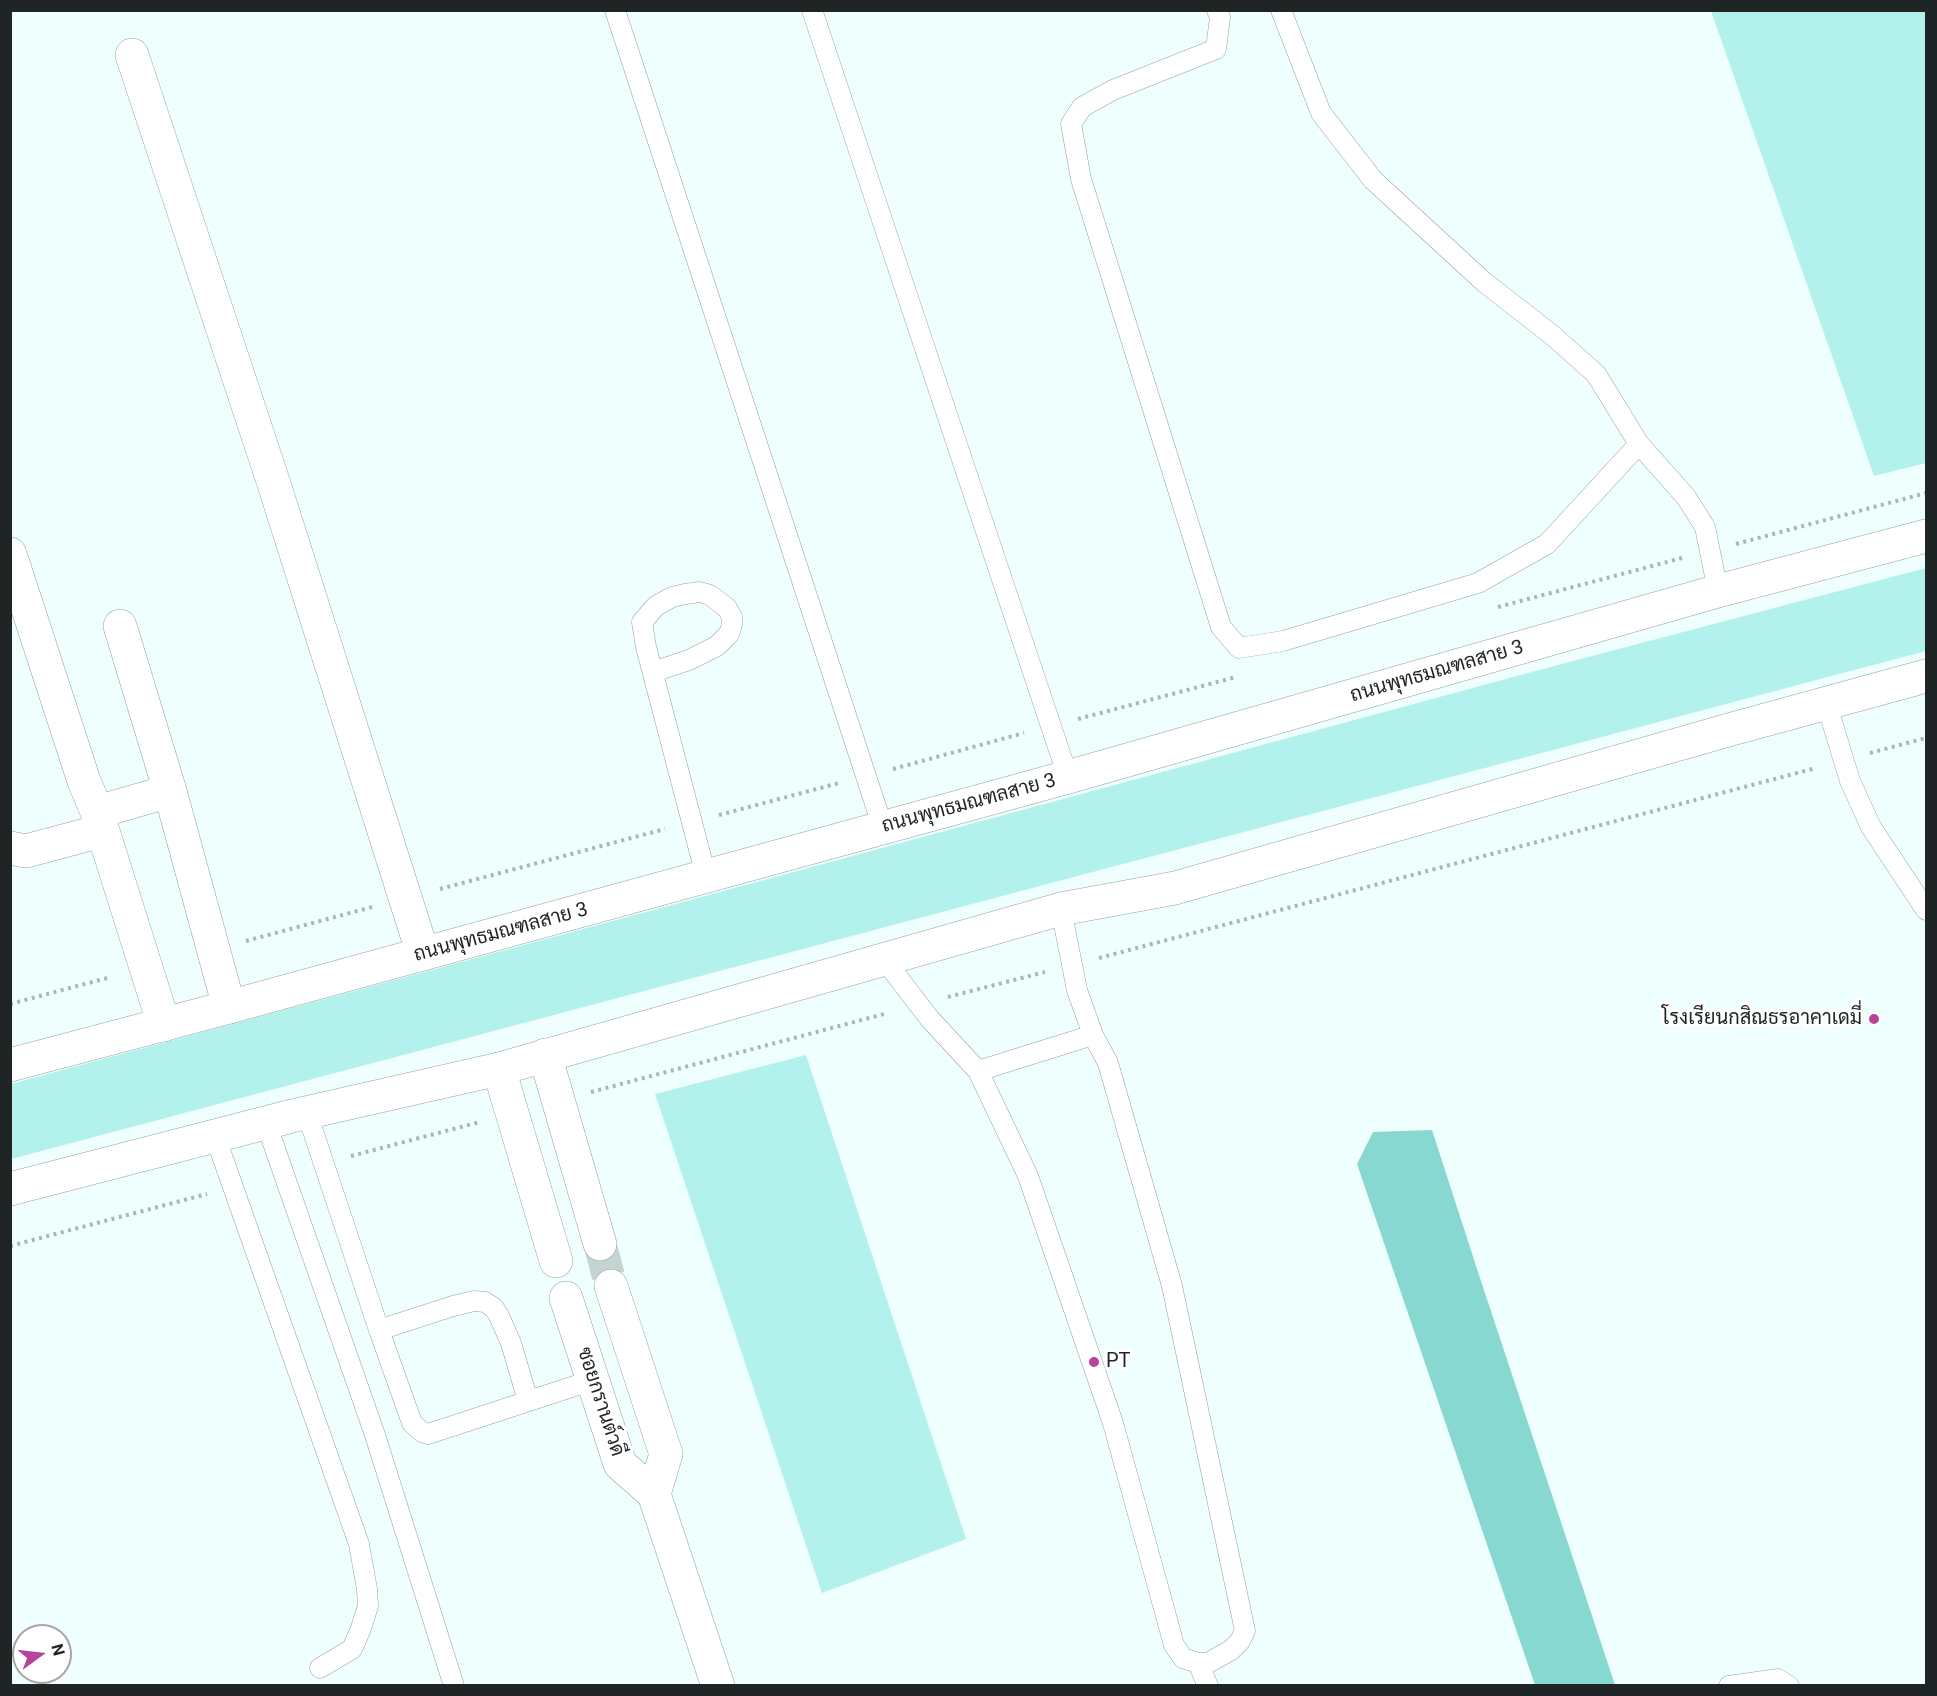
<!DOCTYPE html>
<meta charset="utf-8">
<style>
body{margin:0}
#map{position:relative;width:1937px;height:1696px;overflow:hidden;background:#effffd;font-family:Roboto,sans-serif}
canvas{display:block}
.frame{position:absolute;inset:0;border:12px solid #1f2424;pointer-events:none}
.north{position:absolute;left:12px;top:1624px;width:60px;height:60px;box-sizing:border-box;background:#fff;border:2px solid #a5a7a7;border-radius:50%;rotate:75deg;font-size:16px;font-weight:700;line-height:24px;text-align:center;color:#1f2424}
.north::after{content:'';display:block;margin:auto;width:21px;height:27px;background:#b8439b;clip-path:polygon(50% 0,100% 100%,50% 72%,0 100%)}
</style>
<div id="map">
<canvas width="1937" height="1696"></canvas>
<div class="frame"></div>
<div class="north">N</div>
</div>
<script>
const ctx = document.querySelector('canvas').getContext('2d');
ctx.lineJoin = 'round';
function paint(path, color) { ctx.fillStyle = color; ctx.fill(path, 'evenodd'); }
const toPath = rows => new Path2D(rows.map(r => 'M' + r).join(''));
function strokePath(path, color, width, dash) { ctx.strokeStyle = color; ctx.lineWidth = width; ctx.lineCap = dash ? 'butt' : 'round'; ctx.setLineDash(dash || []); ctx.stroke(path); }
function label(font, color, halo, rows, align = 'center') {
  ctx.font = font + ' Roboto,Sarabun,sans-serif'; ctx.lineWidth = 6; ctx.setLineDash([]); ctx.textBaseline = 'middle'; ctx.strokeStyle = halo; ctx.fillStyle = color; for (const [text, x, y, turn = 0] of rows) {
    ctx.save(); ctx.translate(x, y); ctx.rotate((+turn || 0) * Math.PI / 180); ctx.textAlign = isNaN(turn) ? turn : align; if (halo) ctx.strokeText(text, 0, 0); ctx.fillText(text, 0, 0); ctx.restore();
  }
}
paint(toPath([
 [1711,11,1926,11,1926,463,1874,476],
 [1926,568,1926,651,11,1159,11,1084,1539,670],
 [806,1055,966,1539,822,1593,655,1094]
]), '#b3f2ec');
paint(toPath([
 [1432,1130,1478,1272,1615,1685,1535,1685,1357,1164,1373,1132]
]), '#86d8d1');
strokePath(toPath([
 [600,1244,611,1286]
]), '#c5d3d2', 33, [33, 16]);
const service = toPath([
 [615,10,883,828],
 [812,10,1068,777],
 [1217,10,1220,17,1216,49,1113,90,1082,107,1071,124,1081,179,1221,627,1239,648,1283,641,1478,583,1547,544,1639,444],
 [1281,10,1321,113,1373,180,1484,282,1552,335,1596,374,1639,444,1686,497,1705,527,1718,591],
 [653,672,689,660,717,646,729,634,732,625,732,617,727,608,710,595,700,592,685,594,672,597,656,606,642,622,646,647,706,876],
 [1826,702,1850,781,1871,827,1926,910],
 [884,959,929,1018,978,1071,1028,1176,1113,1423,1174,1645,1183,1658,1198,1663,1208,1663,1231,1650,1240,1641,1245,1631,1172,1286,1108,1063,1093,1035,1077,990,1061,909],
 [978,1071,1093,1035],
 [307,1113,379,1330],
 [266,1123,375,1435,454,1686],
 [215,1136,359,1544,367,1589,368,1606,360,1631,352,1649,320,1668],
 [528,1401,511,1343,499,1316,494,1308,485,1302,474,1301,453,1306,379,1330,412,1423,422,1432,428,1434,593,1380],
 [1198,1663,1208,1686],
 [1729,1686,1778,1679,1789,1686]
]);
const minor = toPath([
 [132,55,274,484,423,954],
 [10,554,84,781,97,812,164,1025],
 [120,626,170,791,229,1007],
 [97,812,170,791],
 [10,848,26,851,101,831],
 [545,1055,600,1244],
 [499,1069,556,1261],
 [611,1286,666,1454,654,1494],
 [566,1298,620,1464,654,1494,718,1686]
]);
const secondary = toPath([
 [10,1065,229,1007,1068,777,1718,591,1926,536],
 [10,1189,292,1116,499,1069,1061,909,1175,888,1732,729,1926,676]
]);
strokePath(service, '#93a2a0', 21);
strokePath(minor, '#93a2a0', 34);
strokePath(secondary, '#93a2a0', 34);
strokePath(toPath([
 [1736,544,1926,493],
 [1498,607,1682,558],
 [1078,719,1236,677],
 [1870,753,1926,738],
 [893,769,1024,733],
 [719,815,839,783],
 [440,889,665,829],
 [246,941,372,907],
 [1099,958,1816,768],
 [948,997,1045,972],
 [10,1004,111,977],
 [591,1092,888,1013],
 [351,1156,480,1122],
 [10,1246,207,1194]
]), '#aab6b5', 4, [3, 4.5]);
strokePath(service, '#fff', 20);
strokePath(minor, '#fff', 33);
strokePath(secondary, '#fff', 33);
for (const [x, y, r, color] of [
 [1874,1019,6,"#b8439b"],
 [1094,1362,6,"#b8439b"]
]) { const dot = new Path2D(); dot.arc(x, y, r, 0, 2 * Math.PI); ctx.fillStyle = color; ctx.fill(dot); strokePath(dot, '#fff', 2); }
label('20px', '#1f2424', '#fff', [
 ["ถนนพุทธมณฑลสาย 3",1437,672,-16],
 ["ถนนพุทธมณฑลสาย 3",969,804,-15],
 ["ถนนพุทธมณฑลสาย 3",501,933,-15],
 ["ซอยกรานต์วดี",600,1402,72]
]);
label('20px', '#1f2424', '#fff', [
 ["โรงเรียนกสิณธรอาคาเดมี่",1862,1019],
 ["PT",1106,1362,"left"]
], 'right');
</script>
